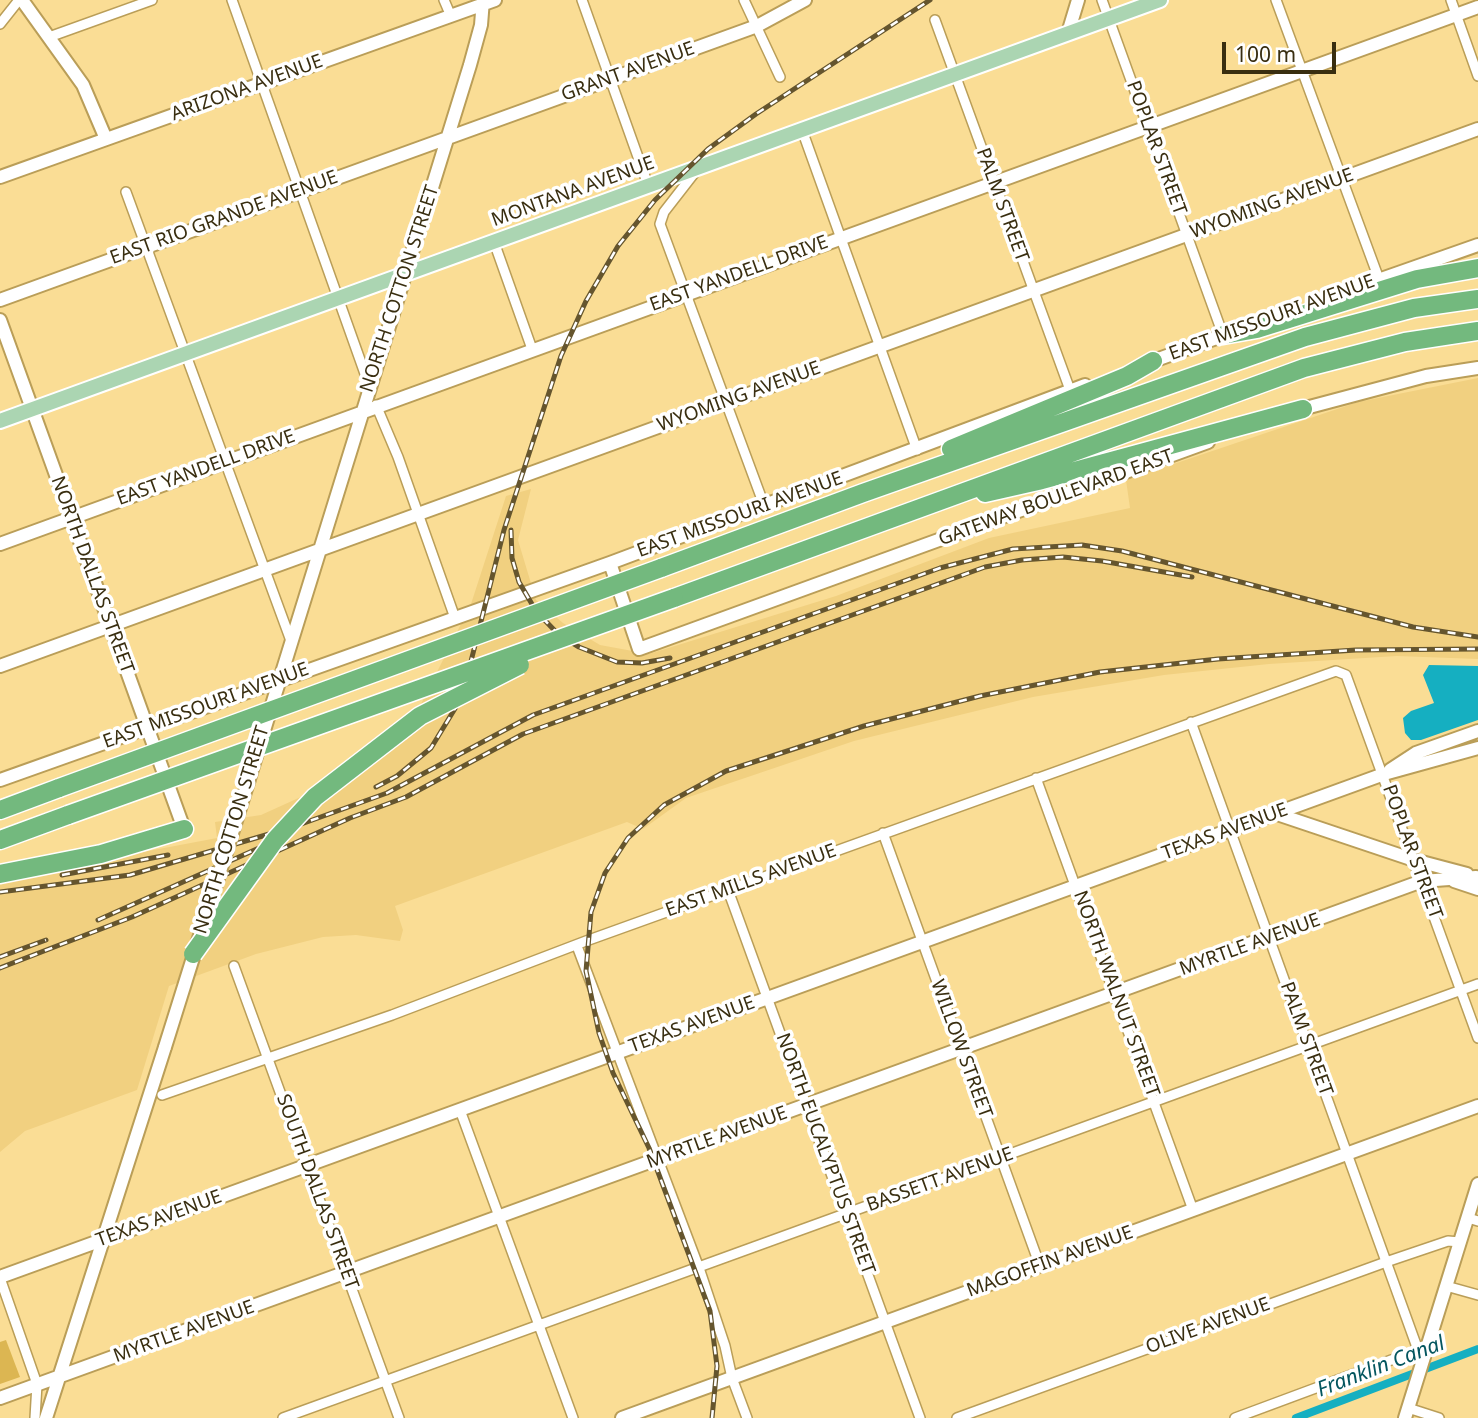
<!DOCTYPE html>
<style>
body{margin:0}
#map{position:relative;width:1478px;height:1418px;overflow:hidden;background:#fadd95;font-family:"Noto Sans",sans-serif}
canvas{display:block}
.scale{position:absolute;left:1222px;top:42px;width:114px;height:32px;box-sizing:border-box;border:4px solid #392e10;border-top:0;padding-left:9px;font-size:21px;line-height:24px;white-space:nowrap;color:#392e10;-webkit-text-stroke:5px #fff;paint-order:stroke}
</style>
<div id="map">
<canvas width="1478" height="1418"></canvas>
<div class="scale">100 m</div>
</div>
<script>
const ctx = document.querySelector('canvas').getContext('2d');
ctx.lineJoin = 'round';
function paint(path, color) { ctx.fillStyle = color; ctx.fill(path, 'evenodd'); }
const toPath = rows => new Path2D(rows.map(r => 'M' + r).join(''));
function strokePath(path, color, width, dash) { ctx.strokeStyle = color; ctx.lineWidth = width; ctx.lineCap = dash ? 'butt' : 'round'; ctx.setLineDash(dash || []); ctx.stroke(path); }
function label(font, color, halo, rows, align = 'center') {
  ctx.font = font + ' "Noto Sans",sans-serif'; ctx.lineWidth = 7; ctx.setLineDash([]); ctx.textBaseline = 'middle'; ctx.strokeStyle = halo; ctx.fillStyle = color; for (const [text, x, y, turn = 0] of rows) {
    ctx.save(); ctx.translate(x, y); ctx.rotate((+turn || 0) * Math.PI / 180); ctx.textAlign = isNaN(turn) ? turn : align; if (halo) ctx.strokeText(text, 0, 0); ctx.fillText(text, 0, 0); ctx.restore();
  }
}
paint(toPath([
 [1478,378,1478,659,1397,656,1269,664,1164,675,1033,697,854,741,686,798,643,829,627,822,395,906,403,930,400,941,356,935,323,937,256,954,169,986,137,1090,25,1131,0,1152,0,879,217,838,215,822,261,815,347,776,413,720,471,604,506,496,531,489,518,540,536,600,563,623,600,645,649,654,836,596,989,538,1130,508,1126,480,1358,402]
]), '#f1d080');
paint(toPath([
 [6,1340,20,1377,0,1384,0,1342]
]), '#dcb652');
paint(toPath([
 [1429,665,1478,666,1478,720,1421,740,1411,740,1405,733,1403,718,1411,711,1434,703,1423,675]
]), '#15afc1');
strokePath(toPath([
 [1296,1418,1478,1349]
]), '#15afc1', 8);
const street = toPath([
 [232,0,369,385],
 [444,0,450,14],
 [582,0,648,185],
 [744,0,780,77],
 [1102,0,1223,335],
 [1276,0,1379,279],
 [1451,0,1478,76],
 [935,20,1070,390],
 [0,24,19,0],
 [49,37,152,0],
 [802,130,917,450],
 [699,167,664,212,660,224,764,505],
 [126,192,291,641],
 [494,242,532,349],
 [376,405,398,457,455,618],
 [1191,722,1418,1350,1425,1352],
 [1036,778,1193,1210],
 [883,833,1040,1266],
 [728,890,920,1418],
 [577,946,699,1268,725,1346,732,1378,747,1418],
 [234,966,399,1418],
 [162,1095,392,1015,586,941,1336,671,1346,675,1478,1038],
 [460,1110,573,1418],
 [1468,1218,1478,1221],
 [0,1278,37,1384,35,1418],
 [1446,1286,1478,1295],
 [1408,1408,1439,1418],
 [283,1418,1478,984],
 [957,1418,1386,1262,1448,1241,1460,1242],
 [1235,1418,1418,1350]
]);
const secondary = toPath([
 [22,0,83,85,106,139],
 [1068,33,1078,0],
 [0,177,495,0],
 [0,300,757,26,805,0],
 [1313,303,1478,245],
 [0,320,184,829],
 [1145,364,1230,333],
 [1298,410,1426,376,1478,368],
 [0,544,1478,7],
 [610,563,639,649,1208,442],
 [0,666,1478,129],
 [1390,770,1416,753,1478,731],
 [249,779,470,65,481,25,483,0],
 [0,780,610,563,1085,385],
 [1277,814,1414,860,1467,874],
 [1454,881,1478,889],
 [0,1277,1384,774,1478,748],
 [0,1398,1422,881,1476,877],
 [46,1418,165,1047],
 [622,1418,1478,1106],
 [1405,1418,1478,1184]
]);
const primary = toPath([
 [0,421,1160,0]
]);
const highway = toPath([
 [1223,335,1257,329,1417,279,1478,268],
 [951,449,1127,376,1153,361],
 [985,493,1038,481,1303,409],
 [661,568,863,493,1305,337,1414,308,1478,299],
 [674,598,1304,368,1405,342,1478,331],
 [0,810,59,788],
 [0,840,68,815],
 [0,874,101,854,184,829]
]);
strokePath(street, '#ba9e58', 12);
strokePath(secondary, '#ba9e58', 16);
strokePath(primary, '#fff', 18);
strokePath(highway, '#fff', 21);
strokePath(street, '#fff', 9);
strokePath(secondary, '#fff', 12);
strokePath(primary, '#abd5b2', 14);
strokePath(highway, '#73b97e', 18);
const rail = toPath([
 [511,530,512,558,519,582,536,611,558,634,579,647,617,662,642,663,670,658],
 [376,787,397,776,431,748,462,697,504,530,561,356,586,301,618,246,655,200,708,149,756,114,930,0],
 [62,875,168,855],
 [0,892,130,875,293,827,387,793,533,715,940,568,1013,549,1082,545,1122,551,1413,627,1478,637],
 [98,920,268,844],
 [0,957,46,940],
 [0,968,132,917,350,818,406,797,523,734,985,567,1022,560,1063,557,1102,561,1192,577],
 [712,1418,717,1366,710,1311,649,1148,613,1073,599,1033,586,971,591,912,605,873,628,838,664,805,726,771,864,726,980,696,1100,672,1218,659,1356,650,1478,649]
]);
strokePath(rail, '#65552e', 5);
strokePath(rail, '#fff', 2.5, [8]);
const secondaryBridge = toPath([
 [165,1047,249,779]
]);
const highwayBridge = toPath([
 [59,788,661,568],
 [68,815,674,598],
 [193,954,275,840,315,797,420,716,520,665]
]);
strokePath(secondaryBridge, '#ba9e58', 16, []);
strokePath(highwayBridge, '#fff', 21, []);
strokePath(secondaryBridge, '#fff', 12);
strokePath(highwayBridge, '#73b97e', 18);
label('19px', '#392e10', '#fff', [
 ["GRANT AVENUE",628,72,-20],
 ["ARIZONA AVENUE",247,88,-20],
 ["POPLAR STREET",1156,148,70],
 ["MONTANA AVENUE",573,192,-20],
 ["WYOMING AVENUE",1272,204,-20],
 ["PALM STREET",1002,205,70],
 ["EAST RIO GRANDE AVENUE",224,218,-20],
 ["EAST YANDELL DRIVE",739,274,-20],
 ["NORTH COTTON STREET",400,289,-72],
 ["EAST MISSOURI AVENUE",1272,318,-20],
 ["WYOMING AVENUE",739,397,-20],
 ["EAST YANDELL DRIVE",206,468,-20],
 ["GATEWAY BOULEVARD EAST",1056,498,-20],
 ["EAST MISSOURI AVENUE",740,515,-20],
 ["NORTH DALLAS STREET",92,575,70],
 ["EAST MISSOURI AVENUE",206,706,-20],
 ["NORTH COTTON STREET",232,830,-73],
 ["TEXAS AVENUE",1225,832,-20],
 ["POPLAR STREET",1412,852,70],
 ["EAST MILLS AVENUE",751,881,-20],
 ["MYRTLE AVENUE",1250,945,-20],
 ["NORTH WALNUT STREET",1116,994,70],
 ["TEXAS AVENUE",692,1025,-20],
 ["PALM STREET",1306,1039,70],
 ["WILLOW STREET",961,1049,70],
 ["MYRTLE AVENUE",717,1138,-20],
 ["NORTH EUCALYPTUS STREET",825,1154,70],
 ["BASSETT AVENUE",940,1180,-20],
 ["SOUTH DALLAS STREET",317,1192,70],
 ["TEXAS AVENUE",159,1219,-20],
 ["MAGOFFIN AVENUE",1050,1262,-20],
 ["OLIVE AVENUE",1208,1326,-20],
 ["MYRTLE AVENUE",184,1332,-20]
]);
label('italic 21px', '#04565f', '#fff', [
 ["Franklin Canal",1381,1367,-21]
]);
</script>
